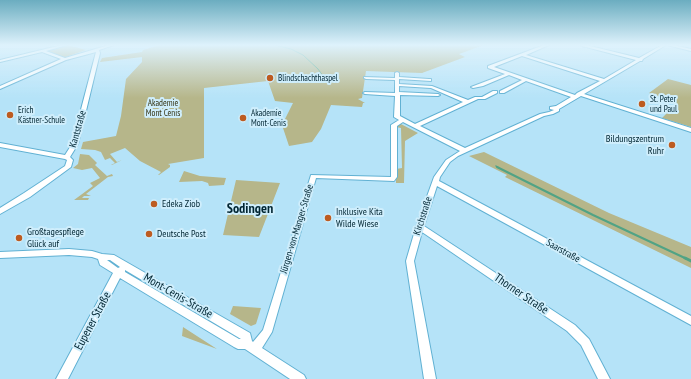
<!DOCTYPE html>
<meta charset="utf-8">
<style>
body{margin:0}
canvas{display:block;background:#b5e3f8}
</style>
<canvas width="691" height="379"></canvas>
<script>
const ctx = document.querySelector('canvas').getContext('2d');
ctx.lineJoin = 'round';
function paint(path, color) { ctx.fillStyle = color; ctx.fill(path, 'evenodd'); }
const toPath = rows => new Path2D(rows.map(r => 'M' + r).join(''));
function strokePath(path, color, width, dash) { ctx.strokeStyle = color; ctx.lineWidth = width; ctx.lineCap = dash ? 'butt' : 'round'; ctx.setLineDash(dash || []); ctx.stroke(path); }
function label(font, color, halo, rows, align = 'center') {
  ctx.font = font + ' "PT Sans Narrow",sans-serif'; ctx.lineWidth = 4; ctx.setLineDash([]); ctx.textBaseline = 'middle'; ctx.strokeStyle = halo; ctx.fillStyle = color; for (const [text, x, y, turn = 0] of rows) {
    ctx.save(); ctx.translate(x, y); ctx.rotate((+turn || 0) * Math.PI / 180); ctx.textAlign = isNaN(turn) ? turn : align; if (halo) ctx.strokeText(text, 0, 0); ctx.fillText(text, 0, 0); ctx.restore();
  }
}
paint(toPath([
 [68,45,86,50,63,58,46,51],
 [159,45,484,45,459,54,465,57,422,73,366,71,362,98,358,99,365,103,363,103,362,107,331,105,321,129,312,142,289,146,282,125,293,103,275,101,268,81,204,88,204,158,168,164,170,165,170,167,159,175,158,175,161,172,140,161,125,148,110,154,117,162,122,160,112,165,111,165,115,163,110,158,105,160,101,152,95,150,81,149,83,142,116,136,121,116,126,79,142,62,142,57,100,62,102,58,142,52,143,50],
 [668,79,691,85,691,127,662,118,677,103,649,93],
 [399,123,418,133,405,141,404,183,396,183,396,169,402,168,401,128,396,127],
 [484,152,609,213,691,247,691,268,505,177,507,175,469,156],
 [80,154,89,155,97,163,95,165,107,176,112,174,113,176,108,177,86,194,91,196,84,196,82,198,89,198,88,200,74,200,93,186,90,183,100,178,92,168,82,170,73,168,78,164],
 [184,171,200,176,226,178,224,185,209,186,208,183,202,181,179,182],
 [236,180,280,183,259,237,223,235],
 [233,306,261,308,256,324,251,326,230,314],
 [183,327,217,349,182,336]
]), '#b6b68a');
strokePath(toPath([
 [275,45,291,49,303,55,318,69,328,83]
]), '#50a385', 1);
strokePath(toPath([
 [496,166,499,168]
]), '#50a385', 1.5);
strokePath(toPath([
 [497,167,593,215,687,259]
]), '#50a385', 2);
strokePath(toPath([
 [685,258,691,261]
]), '#50a385', 3);
const minor = toPath([
 [62,45,67,45,46,51,65,58,109,45,114,45,99,50,100,53,78,144,70,157,73,160,71,167,30,197,0,214,0,208,24,193,65,166,67,160,65,159,0,147,0,143,65,155,72,144,96,52,66,60,0,89,0,86,61,59,42,52,0,62,0,60,62,45],
 [544,45,549,45,526,55,604,79,636,60,582,46,581,45,586,45,639,58,662,45,666,45,643,59,642,61,640,61,584,94,691,128,691,132,581,96,559,109,559,111,553,114,544,116,458,156,450,162,440,177,439,181,691,316,691,325,437,186,424,226,575,325,589,339,610,379,598,379,581,345,567,331,422,232,414,261,436,379,424,379,406,261,416,227,434,177,446,160,460,151,403,122,397,126,397,177,394,181,316,178,272,332,262,348,304,375,306,379,290,379,245,349,238,349,234,347,120,278,68,379,56,379,113,273,100,265,98,259,92,257,69,255,0,258,0,252,69,249,92,251,102,254,114,255,250,333,252,341,253,342,263,330,311,175,391,177,391,125,399,120,394,117,395,96,365,94,363,93,365,92,395,93,395,80,366,79,364,78,364,77,395,78,395,73,397,72,399,73,399,77,429,79,431,79,431,81,399,79,399,84,432,86,468,100,475,97,482,97,493,91,497,91,497,93,485,99,478,99,420,126,465,148,540,114,549,112,554,110,550,109,550,107,556,106,571,97,526,81,504,93,500,93,500,91,522,80,509,75,483,86,473,88,471,87,505,74,488,68,488,66,544,45],
 [522,56,600,81,577,93,575,95,494,67,522,56],
 [399,86,431,88,463,102,415,124,400,116,400,95,438,96,440,95,438,94,399,92,399,86],
 [107,260,110,260,120,267,118,268,107,260],
 [125,270,241,339,239,339,125,272,125,270],
 [667,45,673,45,691,49,691,51,667,45]
]);
strokePath(minor, '#61b1d3', 2);
paint(minor, '#fff');
const sky = ctx.createLinearGradient(0, 0, 0, 98);
sky.addColorStop(0, '#6badc0');
sky.addColorStop(0.46, '#def2fc');
sky.addColorStop(1, '#def2fc00');
ctx.fillStyle = sky;
ctx.fillRect(0, 0, 691, 98);
for (const [x, y, r, color] of [
 [270,78,4,"#bd5b20"],
 [642,104,4,"#bd5b20"],
 [10,115,4,"#bd5b20"],
 [243,118,4,"#bd5b20"],
 [672,145,4,"#bd5b20"],
 [154,204,4,"#bd5b20"],
 [328,218,4,"#bd5b20"],
 [149,234,4,"#bd5b20"],
 [19,238,4,"#bd5b20"]
]) { const dot = new Path2D(); dot.arc(x, y, r, 0, 2 * Math.PI); ctx.fillStyle = color; ctx.fill(dot); strokePath(dot, '#cfeefc', 1.5); }
label('9px', '#012532', '#cfeefc', [
 ["Blindschachthaspel",278,78],
 ["St. Peter",650,99],
 ["und Paul",650,109],
 ["Erich",18,110],
 ["Kästner-Schule",18,120],
 ["Akademie",251,113],
 ["Mont-Cenis",251,123]
], 'left');
label('9px', '#323110', '#cfeefc', [
 ["Akademie",163,103],
 ["Mont Cenis",163,113]
]);
label('10px', '#012532', '#cfeefc', [
 ["Kantstraße",78,129,-74],
 ["Kirchstraße",423,216,-72],
 ["Jürgen-von-Manger-Straße",297,229,-73],
 ["Saarstraße",563,251,29]
]);
label('10px', '#012532', '#cfeefc', [
 ["Bildungszentrum",664,139,"right"],
 ["Ruhr",664,151,"right"],
 ["Edeka Ziob",162,204],
 ["Inklusive Kita",336,212],
 ["Wilde Wiese",336,224],
 ["Großtagespflege",27,232],
 ["Glück auf",27,244],
 ["Deutsche Post",157,234]
], 'left');
label('12px', '#012532', '#cfeefc', [
 ["Thorner Straße",521,294,34],
 ["Mont-Cenis-Straße",178,296,30],
 ["Eupener Straße",93,321,-62]
]);
label('bold 14px', '#012532', '#cfeefc', [
 ["Sodingen",250,209]
]);
</script>
